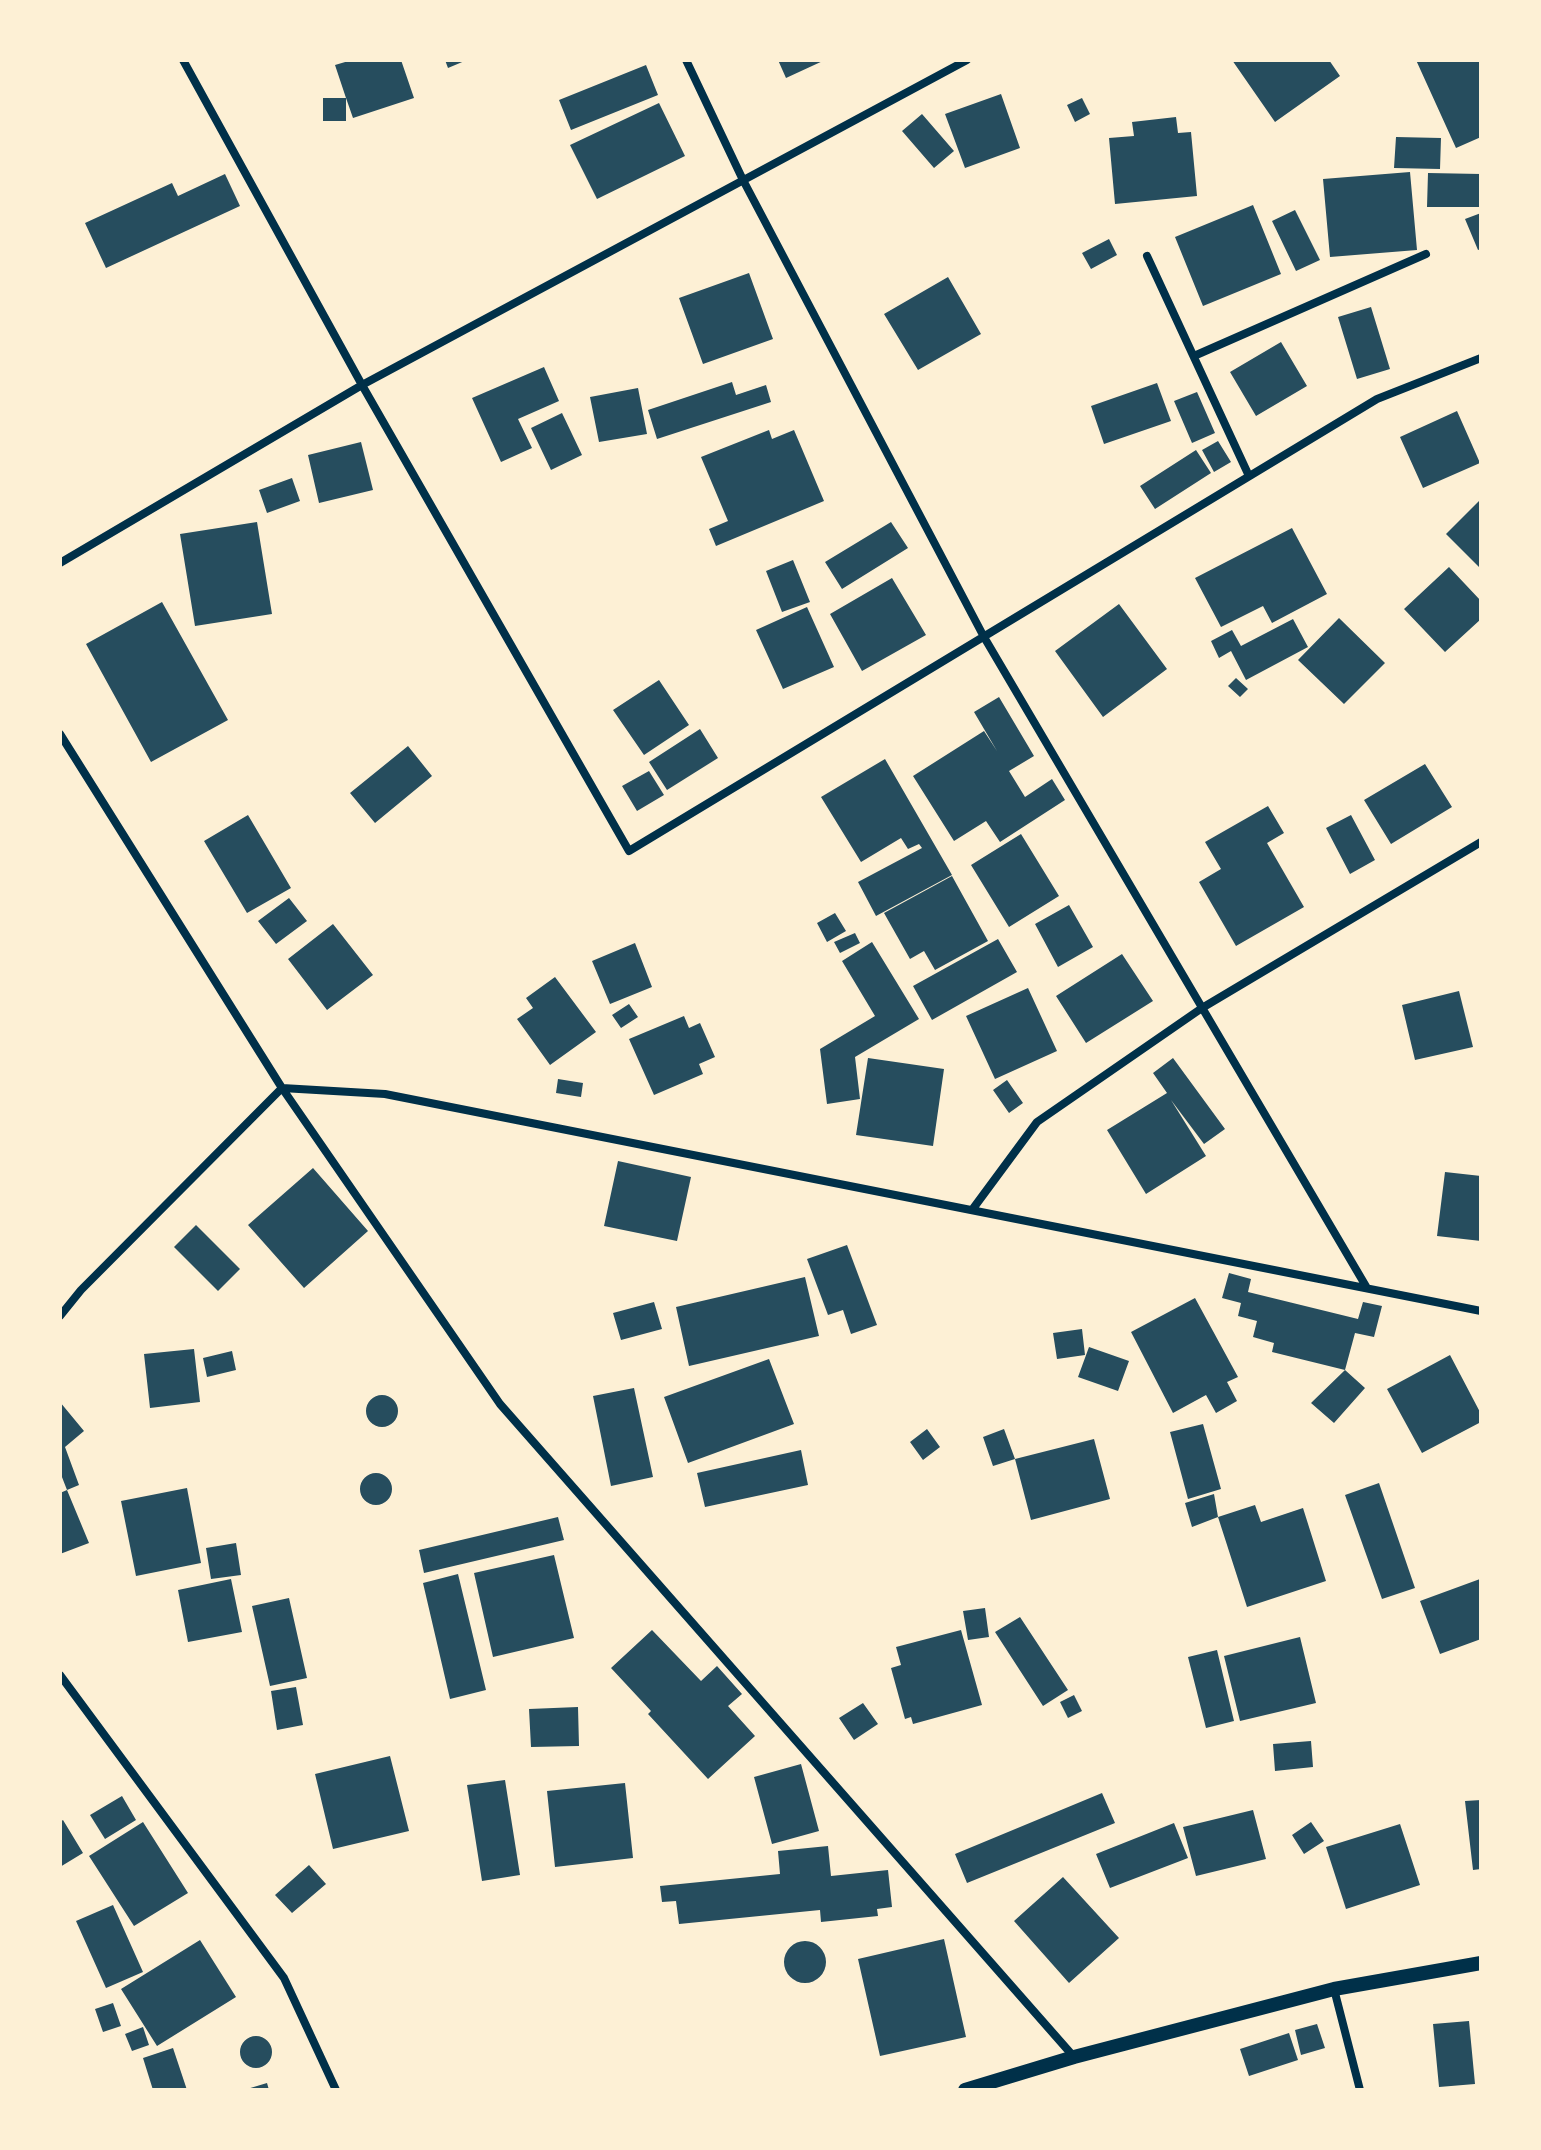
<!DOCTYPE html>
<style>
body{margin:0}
#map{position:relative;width:1541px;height:2150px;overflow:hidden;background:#fdf0d5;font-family:Poppins,sans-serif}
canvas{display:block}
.frame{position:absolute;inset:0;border:62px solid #fdf0d5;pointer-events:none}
</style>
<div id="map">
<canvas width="1541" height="2150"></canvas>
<div class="frame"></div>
</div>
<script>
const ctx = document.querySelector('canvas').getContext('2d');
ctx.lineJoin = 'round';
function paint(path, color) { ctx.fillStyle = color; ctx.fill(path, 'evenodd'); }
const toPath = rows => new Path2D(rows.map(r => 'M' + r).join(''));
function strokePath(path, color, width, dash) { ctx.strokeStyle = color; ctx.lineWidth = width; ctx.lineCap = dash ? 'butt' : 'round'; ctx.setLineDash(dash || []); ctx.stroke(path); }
paint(toPath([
 [352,60,401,60,414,98,353,118,346,98,346,121,323,121,323,98,346,98,335,65],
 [445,60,467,60,448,68],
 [778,60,825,60,786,78],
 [1232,60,1329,60,1340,76,1275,122],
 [1416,60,1481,60,1481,137,1456,148],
 [646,65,658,95,571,130,559,100],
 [1001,94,1020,148,965,168,945,114],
 [1082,98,1090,114,1075,122,1067,105],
 [659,103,685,156,597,199,570,145],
 [922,114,954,151,934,168,902,131],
 [1176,117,1178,133,1191,132,1197,196,1115,204,1109,138,1134,136,1132,122],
 [1396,137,1441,138,1440,169,1394,168],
 [1410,172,1417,250,1330,257,1323,179],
 [1428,173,1481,174,1481,207,1427,207],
 [225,174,240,206,106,268,85,223,172,183,178,196],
 [1253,205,1281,274,1203,306,1175,237],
 [1295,210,1320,260,1296,271,1272,221],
 [1481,213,1481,249,1478,250,1465,219],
 [1109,239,1117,255,1091,269,1082,253],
 [749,273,773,339,703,364,679,298],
 [948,277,981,334,918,370,884,314],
 [1371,307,1390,369,1357,379,1338,317],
 [1281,342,1307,386,1256,416,1230,372],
 [544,367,559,401,518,419,532,448,501,462,472,398],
 [732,382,736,395,766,385,771,402,657,439,648,410],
 [1157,383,1171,421,1104,444,1091,406],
 [638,388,647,434,599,442,590,397],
 [1197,392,1215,433,1192,443,1174,401],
 [1457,411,1480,463,1423,488,1400,437],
 [562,413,582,455,551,470,531,428],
 [769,430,772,439,794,430,824,501,716,546,709,529,728,521,701,457],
 [1218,441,1231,462,1214,472,1202,450],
 [361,442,373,490,319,503,308,455],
 [1196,450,1211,473,1155,509,1140,486],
 [292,478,300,501,267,513,259,490],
 [1481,499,1481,569,1446,534],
 [257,522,272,614,195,626,180,534],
 [891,522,908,548,842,589,825,562],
 [1292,528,1327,594,1272,623,1263,606,1221,627,1195,578],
 [793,560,810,602,782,612,766,571],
 [1449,567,1481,601,1481,619,1445,652,1404,609],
 [892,578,926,635,862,671,830,614],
 [162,602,228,720,151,762,86,644],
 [1119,604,1167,669,1103,717,1055,651],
 [807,607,834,667,783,689,756,630],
 [1339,618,1385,663,1344,704,1298,660],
 [1293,619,1308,647,1246,680,1231,651,1219,658,1211,641,1232,630,1241,646],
 [1236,678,1248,689,1240,697,1228,686],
 [659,680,689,725,644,755,613,710],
 [999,697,1034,756,1009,771,1025,797,1052,779,1065,800,1000,842,986,821,954,841,913,776,984,731,997,751,974,712],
 [700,729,718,758,667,790,649,762],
 [408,746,432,776,375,823,350,793],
 [885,759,952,875,876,916,858,882,922,848,919,844,908,849,901,838,861,862,821,797],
 [1425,764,1452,807,1391,844,1364,800],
 [649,771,664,795,637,811,622,786],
 [1268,806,1284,833,1267,843,1304,907,1236,946,1199,882,1221,869,1205,842],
 [248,815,291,888,247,913,204,841],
 [1351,815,1375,860,1350,874,1326,828],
 [1021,834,1059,896,1009,927,971,865],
 [952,876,988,941,935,970,924,951,910,959,884,913],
 [289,898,307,921,276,944,258,921],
 [1069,905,1093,947,1058,967,1035,924],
 [835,913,846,931,827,942,817,923],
 [333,924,373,975,327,1010,288,959],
 [855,933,860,943,840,953,834,942],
 [998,939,1017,972,932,1020,913,986],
 [872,942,919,1019,855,1057,860,1099,827,1104,820,1049,875,1016,842,961],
 [635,943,652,987,610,1004,592,961],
 [1122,954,1153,1001,1086,1043,1056,996],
 [555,977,596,1032,550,1065,517,1019,533,1008,526,998],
 [1028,988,1057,1051,995,1079,966,1016],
 [1459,991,1473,1047,1415,1060,1402,1005],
 [629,1004,638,1017,621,1028,612,1015],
 [684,1016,689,1028,700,1023,715,1057,699,1064,703,1074,654,1095,629,1039],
 [868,1058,944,1069,933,1146,856,1135],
 [1173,1058,1225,1129,1204,1144,1171,1100,1206,1156,1146,1194,1107,1130,1167,1093,1153,1073],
 [558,1079,583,1083,581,1097,556,1093],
 [1007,1080,1023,1103,1009,1113,993,1090],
 [618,1161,691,1177,677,1241,604,1226],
 [313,1168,368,1231,304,1288,248,1225],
 [1445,1172,1481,1176,1481,1241,1437,1236],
 [196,1225,240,1269,218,1291,174,1247],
 [847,1245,877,1325,851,1334,843,1310,828,1315,807,1259],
 [1229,1273,1251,1279,1248,1292,1358,1319,1363,1302,1382,1306,1374,1337,1355,1333,1345,1370,1272,1352,1274,1343,1253,1337,1257,1321,1238,1316,1241,1303,1222,1298],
 [805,1277,819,1336,689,1366,676,1307],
 [1195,1298,1238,1377,1227,1382,1237,1401,1216,1413,1206,1395,1173,1413,1131,1332],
 [654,1302,662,1329,621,1340,613,1313],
 [1082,1329,1085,1355,1057,1359,1053,1333],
 [1089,1347,1129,1361,1118,1391,1078,1377],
 [194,1349,200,1402,150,1408,144,1354],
 [232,1351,236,1370,207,1377,203,1358],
 [1450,1355,1481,1414,1481,1422,1422,1453,1387,1389],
 [769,1359,794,1424,688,1463,664,1397],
 [1345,1370,1365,1388,1334,1423,1311,1403],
 [634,1388,653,1477,611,1486,593,1396],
 '366 1411a16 16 0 1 1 32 0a16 16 0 1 1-32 0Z',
 [60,1402,84,1431,65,1447,79,1485,67,1490,89,1543,60,1554,60,1493,67,1490,60,1472],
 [1203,1424,1221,1489,1188,1499,1170,1432],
 [927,1429,940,1447,923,1460,910,1442],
 [1004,1429,1015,1459,993,1466,983,1437],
 [1094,1439,1110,1499,1031,1520,1015,1459],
 [801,1450,808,1485,705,1507,697,1473],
 '360 1489a16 16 0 1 1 32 0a16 16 0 1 1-32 0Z',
 [1379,1483,1415,1588,1382,1599,1345,1495],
 [187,1488,201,1563,136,1576,121,1501],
 [1214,1494,1218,1517,1192,1527,1185,1503],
 [1255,1505,1261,1522,1303,1508,1326,1581,1247,1607,1218,1517],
 [558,1517,564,1540,424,1573,419,1550],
 [236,1543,241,1575,211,1579,206,1548],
 [554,1555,574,1638,493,1657,474,1573],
 [458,1574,486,1690,450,1699,423,1583],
 [231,1579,242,1632,188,1642,178,1590],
 [1480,1579,1481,1639,1440,1654,1420,1601],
 [289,1598,307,1678,270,1686,252,1606],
 [985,1608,989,1637,968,1640,963,1611],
 [1020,1617,1068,1690,1043,1706,995,1632],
 [652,1630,701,1681,717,1666,742,1694,728,1706,755,1736,708,1779,648,1714,651,1711,611,1668],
 [961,1630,982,1705,913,1724,911,1717,905,1719,891,1668,901,1665,896,1647],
 [1300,1637,1316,1703,1240,1721,1224,1656],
 [1217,1650,1234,1721,1206,1728,1188,1657],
 [296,1687,303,1725,277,1730,271,1691],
 [1074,1695,1082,1711,1068,1718,1060,1702],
 [863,1703,878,1724,854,1740,839,1718],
 [578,1707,579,1746,531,1747,529,1709],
 [1311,1741,1313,1767,1275,1771,1273,1744],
 [390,1756,409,1831,333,1849,315,1774],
 [801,1764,819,1831,772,1844,754,1777],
 [505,1780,520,1875,482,1881,467,1785],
 [625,1783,633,1858,555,1867,547,1791],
 [1102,1793,1115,1823,967,1883,955,1854],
 [122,1796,136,1820,105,1839,90,1815],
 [1481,1800,1481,1869,1473,1870,1465,1801],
 [1253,1810,1266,1859,1196,1876,1183,1827],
 [63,1820,83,1853,60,1867,60,1822],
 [143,1822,188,1893,134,1926,89,1856],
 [1311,1822,1324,1841,1304,1854,1292,1835],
 [1174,1823,1188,1858,1110,1888,1096,1854],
 [1400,1824,1420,1885,1346,1909,1326,1847],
 [828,1846,831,1876,888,1870,892,1907,877,1909,878,1916,821,1922,820,1910,679,1924,676,1901,662,1902,660,1886,780,1874,778,1851],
 [309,1865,326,1884,292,1913,275,1895],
 [1063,1877,1119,1938,1069,1983,1014,1921],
 [113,1905,143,1972,106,1988,76,1921],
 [944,1939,966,2037,880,2056,858,1959],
 [200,1940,236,1997,157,2046,121,1989],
 '784 1962a21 21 0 1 1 42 0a21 21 0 1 1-42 0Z',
 [113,2003,121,2026,103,2032,95,2009],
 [1469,2021,1475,2084,1439,2087,1433,2024],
 [1317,2024,1325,2048,1301,2055,1295,2030],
 [143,2027,149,2045,132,2051,125,2034],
 [1289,2033,1298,2060,1249,2076,1240,2049],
 '240 2052a16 16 0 1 1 32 0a16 16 0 1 1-32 0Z',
 [173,2048,187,2090,153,2090,143,2058],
 [267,2083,269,2090,247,2090,247,2089]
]), '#264d5e');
strokePath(toPath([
 [183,60,362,385,629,851,1377,399,1481,358],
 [686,60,743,180,984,637,1367,1288],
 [1147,256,1249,476],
 [1194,356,1426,254],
 [60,563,362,385,967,60],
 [60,734,282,1088,500,1404,1074,2057],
 [972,1210,1037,1122,1202,1008,1481,842],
 [60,1316,81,1290,282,1088,385,1094,1481,1311],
 [60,1675,284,1978,336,2090],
 [1334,1989,1360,2090]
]), '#003049', 8);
strokePath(toPath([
 [965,2090,1074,2057,1334,1989,1481,1963]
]), '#003049', 14);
</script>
